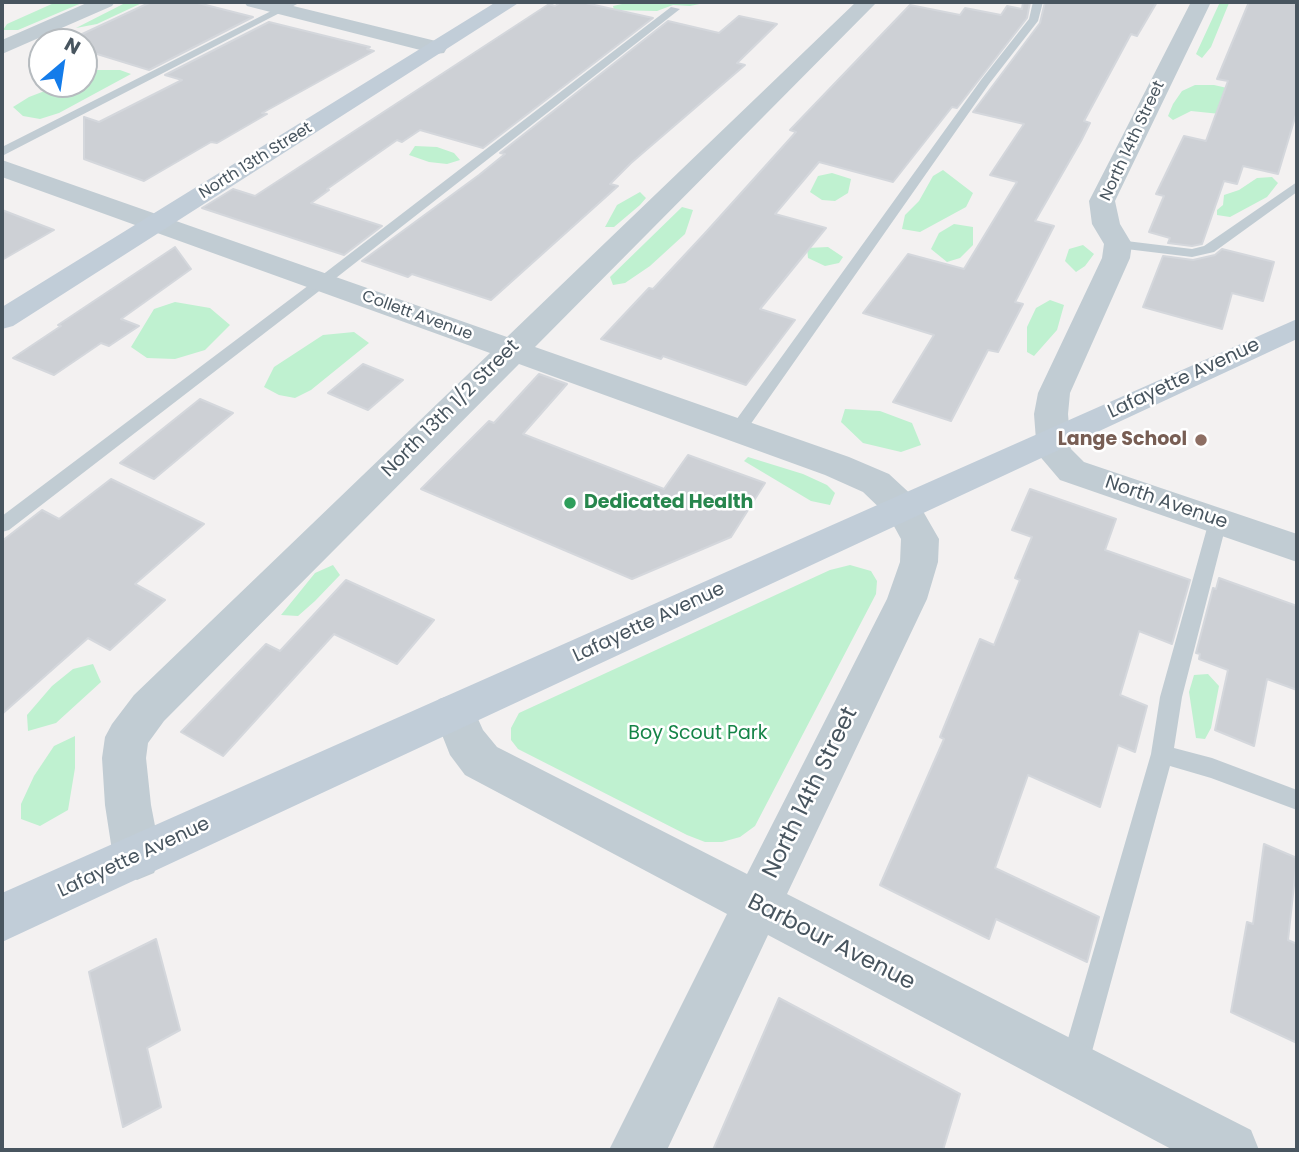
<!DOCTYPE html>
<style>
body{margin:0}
#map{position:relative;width:1299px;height:1152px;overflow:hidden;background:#f3f1f1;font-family:Poppins,sans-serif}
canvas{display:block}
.frame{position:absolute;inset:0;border:4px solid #48555f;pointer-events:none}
.north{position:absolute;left:28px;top:28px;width:70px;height:70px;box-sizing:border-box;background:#fff;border:2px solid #b6bbbf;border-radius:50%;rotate:29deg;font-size:19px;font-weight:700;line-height:28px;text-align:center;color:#48555f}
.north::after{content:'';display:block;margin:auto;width:24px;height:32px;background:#147cea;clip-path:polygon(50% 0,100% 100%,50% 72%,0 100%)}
</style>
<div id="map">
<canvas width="1299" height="1152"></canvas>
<div class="frame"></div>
<div class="north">N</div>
</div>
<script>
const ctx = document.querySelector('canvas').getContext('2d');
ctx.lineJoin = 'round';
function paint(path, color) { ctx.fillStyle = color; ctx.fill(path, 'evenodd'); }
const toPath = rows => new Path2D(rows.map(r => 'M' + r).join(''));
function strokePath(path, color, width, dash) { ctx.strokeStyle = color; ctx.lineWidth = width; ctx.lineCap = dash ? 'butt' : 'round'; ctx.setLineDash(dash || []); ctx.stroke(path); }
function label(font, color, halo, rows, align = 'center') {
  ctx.font = font + ' Poppins,sans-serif'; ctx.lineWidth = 5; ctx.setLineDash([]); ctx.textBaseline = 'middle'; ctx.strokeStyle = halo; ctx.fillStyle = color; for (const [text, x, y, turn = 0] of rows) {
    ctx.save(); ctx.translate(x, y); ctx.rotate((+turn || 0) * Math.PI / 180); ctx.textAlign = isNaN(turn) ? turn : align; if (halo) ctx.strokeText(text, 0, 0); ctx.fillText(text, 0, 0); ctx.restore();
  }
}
paint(toPath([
 [84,2,18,30,3,30,7,24,54,3],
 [127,2,144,2,97,24,76,28],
 [631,2,709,2,690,6,673,5,657,11,614,10,613,6],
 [1220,2,1229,3,1211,47,1202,58,1196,54],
 [97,70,120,70,131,74,59,113,40,119,23,116,13,107,29,97,63,84,84,84,84,75],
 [1195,85,1214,85,1297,104,1297,118,1278,114,1220,114,1191,111,1173,120,1168,116,1173,104,1182,91],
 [415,146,437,147,454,153,460,160,447,164,429,162,409,155],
 [943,170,973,193,966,207,920,232,902,229,905,215,919,201,933,176],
 [832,173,851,179,848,193,835,201,822,200,810,192,818,176],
 [1272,177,1278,183,1267,197,1230,217,1217,215,1217,210,1223,205,1224,195,1239,190,1257,178],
 [640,192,646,198,640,205,614,227,605,227,617,205],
 [682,207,693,210,685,234,650,266,625,283,613,285,610,277],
 [954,224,973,227,973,245,960,258,947,262,931,249,939,233],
 [1083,245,1094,254,1085,266,1076,272,1065,261,1069,249],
 [828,247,843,257,839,263,825,266,808,258,807,248],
 [1050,300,1064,305,1057,330,1034,356,1027,352,1027,327,1036,308],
 [175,302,210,308,230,325,205,350,175,359,147,358,131,347,154,309],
 [354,332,369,343,311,390,295,398,279,395,264,387,274,367,323,335],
 [845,409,880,411,912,423,921,445,901,452,863,443,841,422],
 [748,457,803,474,827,485,835,493,830,505,811,501,744,461],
 [333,565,340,575,315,601,298,616,281,615,315,573],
 [850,565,871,571,877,581,876,594,755,826,740,837,722,842,705,842,687,835,518,749,511,740,511,728,519,713,830,570],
 [93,664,101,682,56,723,28,731,27,715,52,686,73,669],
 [1208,674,1219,686,1211,728,1205,739,1196,738,1189,692,1194,675],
 [75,736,75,768,68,810,40,826,21,819,21,804,34,776,54,746]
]), '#bff1d0');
const building = toPath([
 [151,2,194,2,253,17,149,70,84,50,84,42,65,42,151,2],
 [561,2,581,2,653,18,483,148,420,130,402,142,397,140,327,189,329,190,311,203,382,226,344,255,202,208,233,189,255,196,549,4,555,6,561,2],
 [1023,2,1030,2,1027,18,957,108,952,107,893,182,819,162,775,214,826,228,760,309,795,320,746,385,663,356,661,359,601,339,649,288,653,289,707,231,796,132,790,130,910,5,960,15,965,8,1001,15,1007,6,1022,9,1023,2],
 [1045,2,1157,2,1137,36,1131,34,1084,121,1090,123,1081,141,1035,221,1054,226,1015,302,1023,304,998,352,988,350,951,421,893,402,934,335,863,313,908,254,964,269,1017,182,990,175,1024,124,973,112,1040,23,1045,2],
 [1249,2,1297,2,1297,111,1278,174,1243,166,1237,184,1224,181,1202,244,1192,246,1168,243,1170,238,1149,232,1164,196,1156,194,1184,136,1206,141,1228,81,1217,79,1249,2],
 [739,16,777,24,737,63,745,65,631,163,610,184,618,186,491,300,412,274,408,277,362,261,479,175,505,154,500,153,668,21,719,33,739,16],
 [269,22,370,47,367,49,374,51,262,113,267,114,217,143,211,142,144,181,84,159,84,117,99,122,182,80,165,75,269,22],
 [2,210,54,230,2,260,2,210],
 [175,247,191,269,121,319,139,326,109,346,101,343,54,375,13,358,61,326,58,325,175,247],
 [1222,249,1274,262,1263,301,1232,293,1222,329,1143,307,1163,256,1193,260,1215,255,1222,249],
 [363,364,403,380,368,410,328,393,363,364],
 [539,374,567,384,523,434,664,489,688,455,765,483,731,537,632,579,421,489,489,421,494,423,539,374],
 [200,399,233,413,154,479,120,463,200,399],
 [111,479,204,524,135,584,165,600,110,650,88,638,2,714,2,541,42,510,59,519,111,479],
 [1030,489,1116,519,1105,550,1190,580,1172,644,1139,631,1120,695,1147,706,1135,752,1118,745,1100,807,1028,775,995,868,1099,917,1087,962,996,919,989,939,880,885,944,739,940,737,980,639,994,645,1020,580,1015,578,1032,537,1012,530,1030,489],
 [1219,578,1297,606,1297,690,1267,679,1254,746,1215,730,1228,670,1199,659,1200,654,1196,653,1213,588,1216,589,1219,578],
 [346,580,434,620,397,664,334,634,223,756,181,732,266,644,280,651,346,580],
 [1264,844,1297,858,1288,940,1297,944,1297,1043,1231,1012,1247,922,1253,924,1264,844],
 [156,939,180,1030,147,1048,161,1107,123,1127,89,972,156,939],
 [779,998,960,1094,943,1150,713,1150,779,998]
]);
paint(building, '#cdd0d5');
strokePath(building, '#d4d7dc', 2);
paint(toPath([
 [289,2,301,2,2,156,2,147,289,2],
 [1033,2,1043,2,1038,21,989,84,743,435,731,435,729,431,731,427,981,80,1029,19,1033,2],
 [671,7,680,9,327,285,9,530,2,532,2,516,317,279,671,7],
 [1297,182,1297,192,1214,252,1192,257,1118,248,1111,244,1118,240,1192,249,1204,246,1297,182],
 [1218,514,1224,516,1227,521,1182,697,1174,748,1212,758,1297,790,1297,810,1211,778,1170,766,1088,1066,1084,1076,1074,1080,1064,1076,1060,1066,1151,754,1160,697,1209,521,1212,516,1218,514]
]), '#c1ccd3');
paint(toPath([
 [89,2,115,2,112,6,2,54,2,40,89,2],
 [244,2,277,2,444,43,447,48,444,53,436,54,247,6,244,2],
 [856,2,877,2,535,347,849,457,889,474,916,499,939,539,938,562,927,599,787,894,1251,1130,1259,1150,1173,1150,768,935,667,1150,609,1150,727,914,465,775,450,755,433,712,439,699,454,694,469,699,483,730,497,747,747,874,887,599,900,562,901,539,889,517,863,492,825,475,519,364,164,721,148,743,146,758,151,805,161,857,154,873,137,880,120,873,113,857,105,805,102,758,105,737,112,724,134,695,490,353,2,177,2,160,507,337,856,2],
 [1191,2,1211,2,1115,201,1120,224,1132,244,1130,258,1070,393,1068,414,1071,449,1084,462,1297,534,1297,562,1060,480,1037,453,1034,414,1038,393,1102,258,1104,244,1092,224,1089,201,1191,2]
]), '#c1ccd3');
paint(toPath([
 [496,2,520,2,13,326,2,329,2,307,496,2],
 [1297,319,1297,339,2,942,2,893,1297,319]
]), '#c1cdd8');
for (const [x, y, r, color] of [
 [1201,440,7,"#8d6e63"],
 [570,503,7,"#2e9e5b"]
]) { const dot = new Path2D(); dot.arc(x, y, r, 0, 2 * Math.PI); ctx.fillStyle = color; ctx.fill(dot); strokePath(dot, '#fff', 2.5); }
label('16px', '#48555f', '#fff', [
 ["North 14th Street",1133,141,-65],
 ["North 13th Street",256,161,-32],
 ["Collett Avenue",417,316,20]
]);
label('19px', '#48555f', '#fff', [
 ["Lafayette Avenue",1184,379,-25],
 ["North 13th 1/2 Street",451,409,-45],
 ["North Avenue",1166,503,19],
 ["Lafayette Avenue",649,623,-25],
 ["Lafayette Avenue",134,858,-25]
]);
label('bold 19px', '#785e54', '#fff', [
 ["Lange School",1187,440]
], 'right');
label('bold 19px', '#27864d', '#fff', [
 ["Dedicated Health",584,503]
], 'left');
label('19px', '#158447', '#fff', [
 ["Boy Scout Park",698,734]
]);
label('23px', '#48555f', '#fff', [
 ["North 14th Street",811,793,-64],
 ["Barbour Avenue",831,943,27]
]);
</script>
